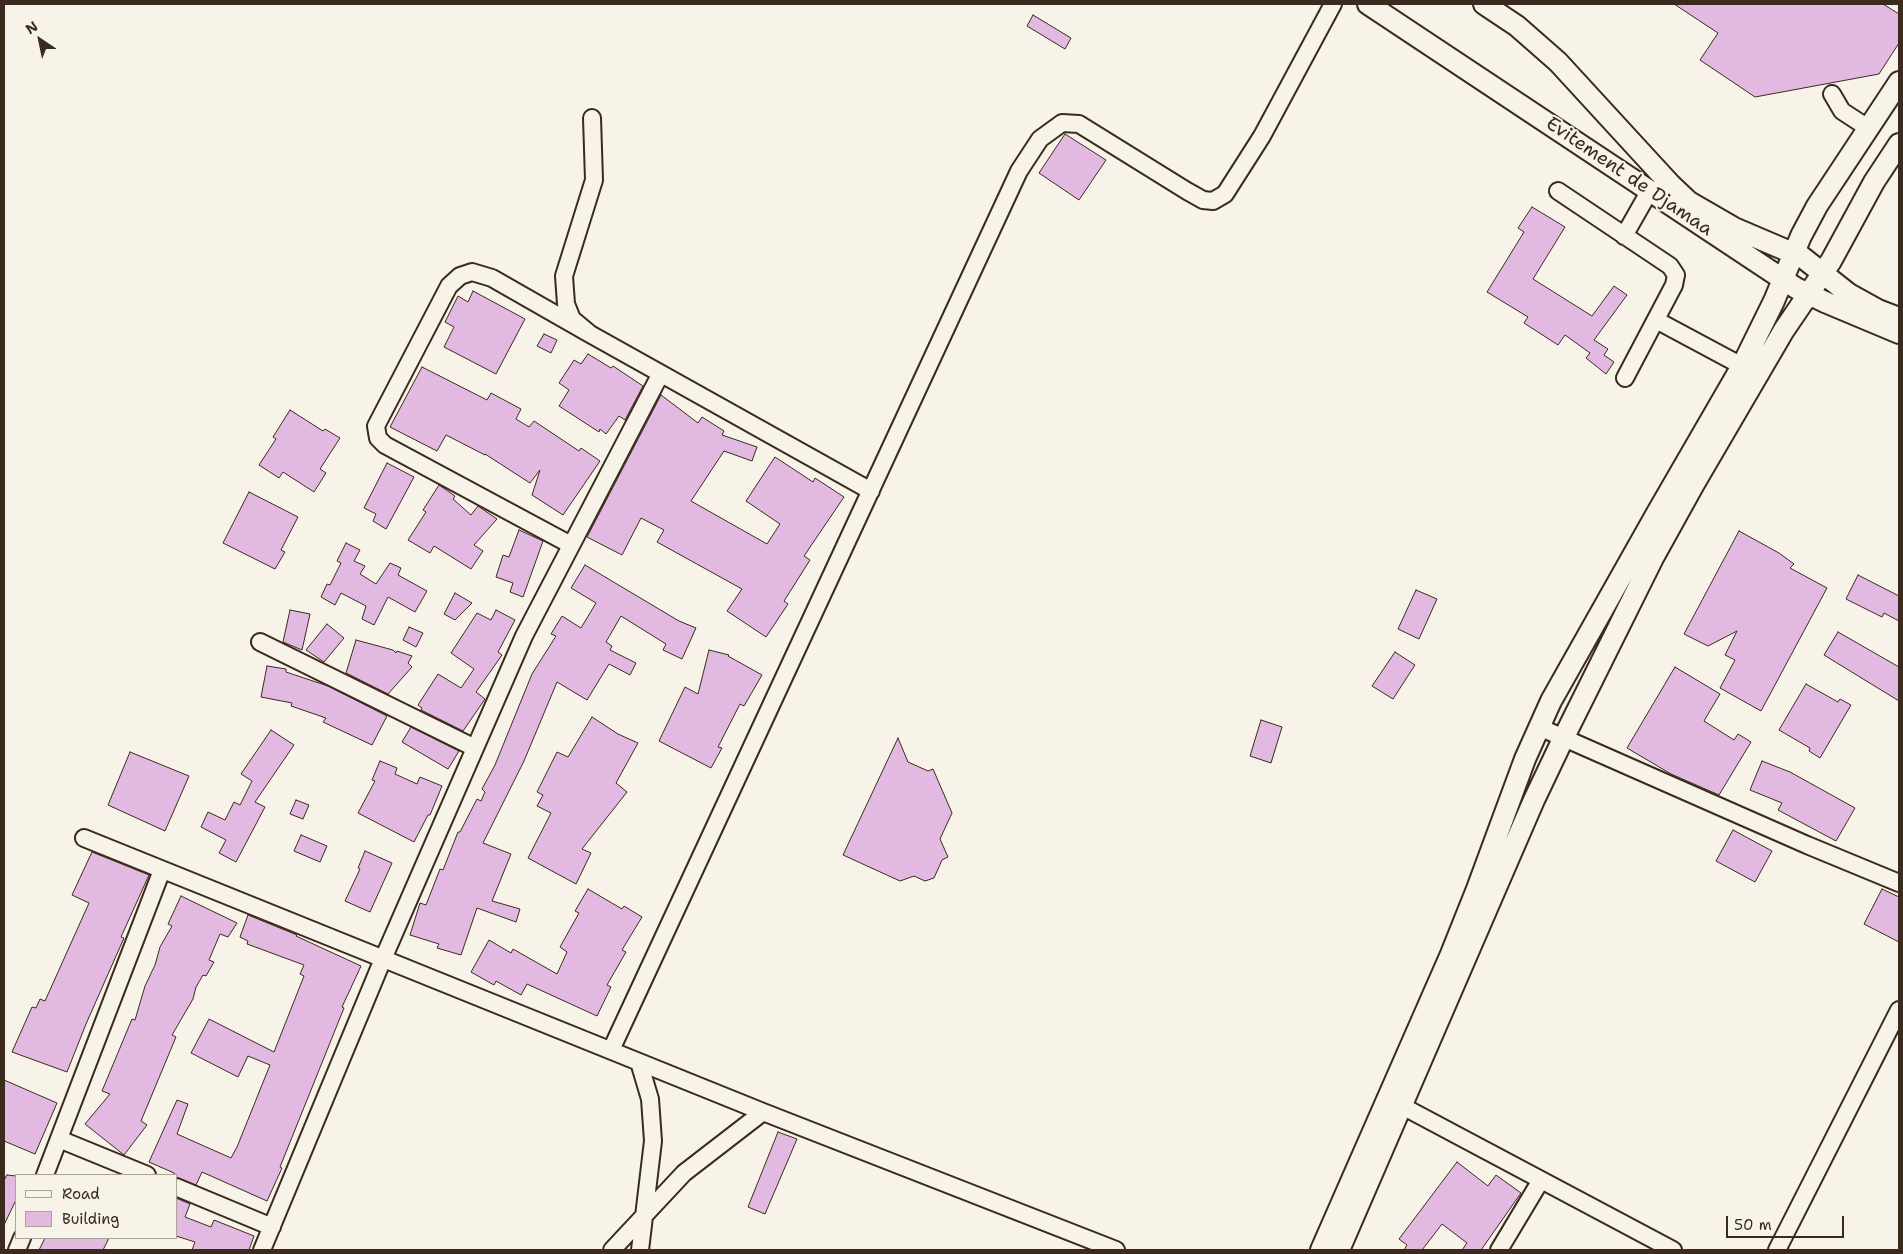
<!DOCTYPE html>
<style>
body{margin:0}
#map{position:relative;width:1903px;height:1254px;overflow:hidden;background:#f7f3e8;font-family:"Shantell Sans",sans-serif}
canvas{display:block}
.frame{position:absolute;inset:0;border:5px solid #3b2a1e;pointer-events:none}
.legend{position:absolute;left:15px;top:1174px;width:162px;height:65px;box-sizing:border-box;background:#f7f3e8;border:1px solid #aca397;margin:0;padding:6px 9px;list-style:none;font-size:15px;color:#3b2a1e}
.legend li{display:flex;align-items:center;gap:10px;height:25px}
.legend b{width:25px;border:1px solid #aca397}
.north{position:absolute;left:15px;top:15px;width:50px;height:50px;-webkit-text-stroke:4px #f7f3e8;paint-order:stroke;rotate:326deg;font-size:14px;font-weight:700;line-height:20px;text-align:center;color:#3b2a1e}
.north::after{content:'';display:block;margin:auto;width:18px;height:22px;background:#3b2a1e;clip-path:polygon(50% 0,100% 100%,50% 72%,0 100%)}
.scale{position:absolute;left:1726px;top:1216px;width:118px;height:22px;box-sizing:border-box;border:2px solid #3b2a1e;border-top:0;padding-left:6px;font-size:15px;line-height:18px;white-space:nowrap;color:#3b2a1e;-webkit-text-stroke:4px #f7f3e8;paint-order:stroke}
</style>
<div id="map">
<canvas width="1903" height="1254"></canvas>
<div class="frame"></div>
<ul class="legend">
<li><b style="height:6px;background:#f7f3e8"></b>Road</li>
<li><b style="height:14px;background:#e2b9e0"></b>Building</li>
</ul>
<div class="north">N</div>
<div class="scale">50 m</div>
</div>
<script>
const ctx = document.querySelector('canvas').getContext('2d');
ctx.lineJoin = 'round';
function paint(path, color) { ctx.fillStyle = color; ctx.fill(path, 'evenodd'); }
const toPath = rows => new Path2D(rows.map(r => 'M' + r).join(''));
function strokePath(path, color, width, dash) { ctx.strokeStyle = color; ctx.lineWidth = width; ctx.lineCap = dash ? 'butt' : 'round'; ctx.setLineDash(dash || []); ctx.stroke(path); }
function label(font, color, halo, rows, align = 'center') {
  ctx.font = font + ' "Shantell Sans",sans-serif'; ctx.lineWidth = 4; ctx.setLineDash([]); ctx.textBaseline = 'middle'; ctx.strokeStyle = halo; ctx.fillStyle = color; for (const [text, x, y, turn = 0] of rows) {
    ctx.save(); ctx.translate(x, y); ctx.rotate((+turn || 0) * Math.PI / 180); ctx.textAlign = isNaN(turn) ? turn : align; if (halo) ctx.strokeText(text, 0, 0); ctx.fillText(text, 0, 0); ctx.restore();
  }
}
const building = toPath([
 [1674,4,1883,4,1899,14,1899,43,1879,74,1755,97,1700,60,1718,33,1674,4],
 [1033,15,1071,38,1065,49,1027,26,1033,15],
 [1065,134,1106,160,1079,200,1039,173,1065,134],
 [1532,207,1565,227,1533,279,1592,316,1614,286,1627,295,1594,340,1608,349,1604,355,1614,362,1606,374,1586,358,1590,353,1565,335,1558,345,1524,323,1528,317,1487,292,1524,232,1518,228,1532,207],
 [473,291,525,319,496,374,444,347,454,327,445,322,458,296,468,302,473,291],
 [544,334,557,340,551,353,537,346,544,334],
 [588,354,611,368,613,366,643,386,625,420,619,416,606,434,600,429,599,432,559,406,569,390,559,383,574,360,581,364,588,354],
 [422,367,487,400,491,393,521,409,516,419,529,427,534,421,579,451,581,448,600,461,563,515,532,495,540,470,530,483,485,454,485,455,446,435,437,451,390,427,422,367],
 [661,395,698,423,702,417,724,431,722,435,757,447,752,461,724,451,691,501,767,544,780,524,746,501,775,457,813,482,815,478,844,497,804,556,810,560,784,601,788,604,766,637,727,611,742,589,657,542,664,530,641,518,622,555,587,537,661,395],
 [290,410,323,431,325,429,340,438,320,469,326,473,314,492,283,472,279,478,259,465,276,439,273,437,290,410],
 [387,463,414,477,386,529,373,521,376,514,364,508,387,463],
 [439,485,455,496,453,499,471,515,478,506,497,519,474,545,483,551,471,569,434,546,430,553,408,540,426,512,423,510,439,485],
 [249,492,298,517,281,550,285,552,275,569,223,543,249,492],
 [519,530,543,541,523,597,510,592,513,583,496,577,503,555,509,557,519,530],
 [1739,531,1779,553,1794,564,1790,568,1827,588,1761,711,1720,688,1735,660,1725,655,1737,631,1708,646,1684,634,1739,531],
 [346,543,360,550,354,561,365,566,360,574,376,584,390,563,401,568,398,575,427,591,415,612,388,597,374,625,362,619,366,606,341,593,335,605,321,597,327,584,330,585,341,563,337,561,346,543],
 [585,565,679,621,696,628,682,659,663,650,666,644,621,616,606,642,612,646,610,650,636,663,630,675,609,664,587,700,557,682,524,761,483,843,511,854,492,901,520,909,516,922,477,908,461,955,437,948,439,944,410,935,420,903,426,905,440,869,443,870,458,832,460,832,477,799,481,801,485,792,482,789,495,765,532,674,556,636,551,634,562,616,581,628,596,603,571,588,585,565],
 [1858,575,1899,596,1899,621,1884,613,1882,617,1846,599,1858,575],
 [1416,590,1437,599,1419,639,1398,629,1416,590],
 [455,593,472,603,455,620,444,614,455,593],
 [290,610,310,614,302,650,283,642,290,610],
 [496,610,515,620,498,652,502,655,476,692,485,699,463,731,421,710,422,708,418,705,438,674,461,688,474,669,451,653,477,613,491,620,496,610],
 [327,624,344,638,324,662,306,650,327,624],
 [409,627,423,633,416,647,403,640,409,627],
 [1838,632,1899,667,1899,701,1824,655,1838,632],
 [356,640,393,650,396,653,397,651,412,656,408,663,412,667,388,694,346,673,356,640],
 [709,650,729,655,728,656,762,675,744,706,740,704,718,747,722,748,711,768,659,741,685,687,698,694,709,650],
 [1395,652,1415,665,1393,699,1372,686,1395,652],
 [267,666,286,669,286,672,328,686,387,716,372,745,323,722,326,718,291,706,292,703,261,697,267,666],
 [1675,667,1720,694,1704,721,1734,740,1738,734,1751,742,1719,795,1671,774,1627,748,1675,667],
 [1806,684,1838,702,1840,699,1851,705,1820,758,1809,751,1810,748,1779,730,1806,684],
 [592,717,618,734,638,743,616,783,627,792,582,849,591,853,576,884,528,858,551,813,537,806,543,795,537,792,557,752,568,757,592,717],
 [1261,720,1282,727,1271,763,1250,756,1261,720],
 [411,727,459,751,448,769,402,742,411,727],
 [271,730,294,745,255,802,265,807,236,862,219,853,226,840,201,827,208,812,225,820,234,802,240,805,252,781,241,774,271,730],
 [898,738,908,762,928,771,933,769,952,813,940,839,948,857,942,860,934,878,925,881,914,876,900,881,843,855,898,738],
 [130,752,189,776,165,831,108,805,130,752],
 [380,761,397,768,395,774,417,784,420,777,442,786,430,815,428,815,414,842,358,813,375,781,372,780,380,761],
 [1762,761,1790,772,1855,808,1836,841,1778,810,1782,803,1750,790,1762,761],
 [296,800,309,805,303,819,290,814,296,800],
 [1733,830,1772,851,1755,882,1716,861,1733,830],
 [301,835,327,846,320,862,294,851,301,835],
 [365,851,392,863,370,912,345,901,360,869,358,868,365,851],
 [92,852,149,875,121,937,124,938,86,1024,67,1072,12,1052,32,1007,36,1008,40,999,45,1001,89,903,72,895,92,852],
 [588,889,622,909,624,906,642,917,622,950,626,952,607,985,611,987,597,1016,527,984,521,995,496,981,494,985,471,972,489,940,511,953,513,949,557,974,567,952,560,947,579,913,575,911,588,889],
 [1882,889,1899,897,1899,942,1864,924,1882,889],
 [181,896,237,923,228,937,220,934,209,960,214,962,206,976,203,975,196,987,193,999,172,1035,176,1037,141,1121,147,1125,124,1155,85,1124,110,1094,102,1091,132,1019,135,1020,145,986,155,965,160,947,172,926,168,924,181,896],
 [248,915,297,935,296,936,361,966,342,1007,344,1008,280,1167,282,1168,267,1201,202,1172,196,1185,176,1177,174,1173,149,1162,177,1100,188,1104,177,1134,231,1158,237,1147,270,1065,248,1056,238,1077,191,1053,209,1019,274,1052,304,976,300,974,304,965,247,944,248,941,240,937,248,915],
 [4,1080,57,1103,35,1154,4,1141,4,1080],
 [778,1132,797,1139,765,1214,748,1207,778,1132],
 [1457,1162,1488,1186,1496,1175,1521,1193,1481,1250,1462,1250,1467,1243,1442,1224,1422,1250,1404,1250,1407,1245,1399,1239,1457,1162],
 [7,1175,16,1176,16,1200,4,1225,4,1180,7,1175],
 [176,1198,190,1204,185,1217,211,1227,214,1220,254,1236,249,1250,192,1250,195,1242,176,1236,176,1198],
 [45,1238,109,1238,103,1250,39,1250,45,1238]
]);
paint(building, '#e2b9e0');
strokePath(building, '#3b2a1e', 1);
const minor = toPath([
 [1832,94,1842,111,1868,128],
 [592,118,594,180,564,276,566,304,572,319,590,334,871,491],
 [1558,191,1670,266,1676,275,1674,285,1625,378],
 [1624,236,1649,192],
 [1656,320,1742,366],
 [571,545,385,445,378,438,376,426,449,286,460,276,472,272,492,278,590,334],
 [260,642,475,748],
 [1539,727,1807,845,1899,883],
 [84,838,763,1112,1116,1250],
 [611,1050,1019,171,1040,139,1062,123,1079,124,1187,191,1203,200,1213,201,1225,194,1262,136,1333,4],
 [639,1062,650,1099,653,1141,640,1250],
 [1402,1106,1673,1250],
 [59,1139,147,1175],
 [45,1175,162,870],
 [176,1187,272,1227],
 [17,1250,22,1238],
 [262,1250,383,959,524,636,660,375],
 [612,1250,684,1173,763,1112],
 [1499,1250,1541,1180],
 [1777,1250,1899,1010]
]);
const major = toPath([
 [1368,4,1796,288,1825,302,1899,333],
 [1484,4,1517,26,1558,62,1671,185,1689,202,1734,228,1802,257,1849,294,1878,310,1899,318],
 [1321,1250,1451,954,1477,889,1525,759,1551,701,1657,513,1742,366,1774,301,1801,236,1817,206,1899,82],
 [1339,1250,1534,800,1564,737,1653,558,1694,484,1784,330,1831,261,1874,182,1899,144]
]);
strokePath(minor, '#3b2a1e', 20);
strokePath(major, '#3b2a1e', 24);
strokePath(minor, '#f7f3e8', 16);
strokePath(major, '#f7f3e8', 20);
label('19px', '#3b2a1e', '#f7f3e8', [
 ["Evitement de Djamaa",1629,177,34]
]);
</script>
